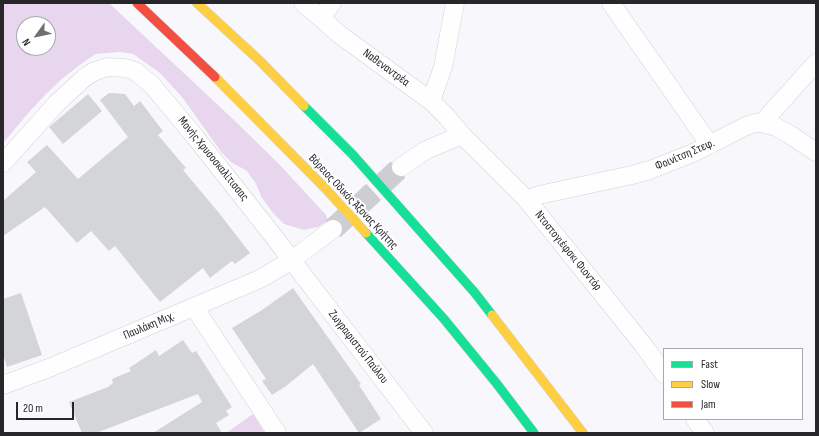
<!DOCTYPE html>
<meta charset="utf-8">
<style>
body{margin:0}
#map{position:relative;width:819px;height:436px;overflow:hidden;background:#f8f8fc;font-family:"Sofia Sans Condensed",sans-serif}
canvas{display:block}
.frame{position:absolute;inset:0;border:4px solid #27272a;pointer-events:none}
.legend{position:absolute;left:663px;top:348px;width:140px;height:72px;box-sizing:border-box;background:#fff;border:1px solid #a9a9aa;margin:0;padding:5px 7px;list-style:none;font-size:12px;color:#27272a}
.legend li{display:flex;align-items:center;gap:8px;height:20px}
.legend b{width:20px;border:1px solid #a9a9aa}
.north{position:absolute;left:16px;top:16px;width:40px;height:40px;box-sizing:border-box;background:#fff;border:1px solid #a9a9aa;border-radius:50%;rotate:237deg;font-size:11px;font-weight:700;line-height:16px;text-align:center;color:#27272a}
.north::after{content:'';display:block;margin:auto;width:14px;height:18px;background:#707074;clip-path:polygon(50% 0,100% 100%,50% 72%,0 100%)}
.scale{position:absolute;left:16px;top:402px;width:58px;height:18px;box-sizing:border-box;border:2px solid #27272a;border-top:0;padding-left:5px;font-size:12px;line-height:14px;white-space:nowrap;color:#27272a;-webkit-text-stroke:3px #fff;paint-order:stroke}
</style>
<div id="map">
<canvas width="819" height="436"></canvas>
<div class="frame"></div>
<ul class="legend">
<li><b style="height:5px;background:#16e098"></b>Fast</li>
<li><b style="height:5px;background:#ffcf43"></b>Slow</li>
<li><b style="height:5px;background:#f24e42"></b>Jam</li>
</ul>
<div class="north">N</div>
<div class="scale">20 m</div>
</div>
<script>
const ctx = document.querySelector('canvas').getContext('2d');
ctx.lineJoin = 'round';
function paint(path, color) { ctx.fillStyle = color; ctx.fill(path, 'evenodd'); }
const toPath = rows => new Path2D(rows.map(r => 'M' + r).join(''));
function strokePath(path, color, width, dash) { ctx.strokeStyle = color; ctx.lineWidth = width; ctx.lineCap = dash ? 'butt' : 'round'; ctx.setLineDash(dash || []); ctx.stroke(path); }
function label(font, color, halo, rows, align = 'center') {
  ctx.font = font + ' "Sofia Sans Condensed",sans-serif'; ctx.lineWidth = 4; ctx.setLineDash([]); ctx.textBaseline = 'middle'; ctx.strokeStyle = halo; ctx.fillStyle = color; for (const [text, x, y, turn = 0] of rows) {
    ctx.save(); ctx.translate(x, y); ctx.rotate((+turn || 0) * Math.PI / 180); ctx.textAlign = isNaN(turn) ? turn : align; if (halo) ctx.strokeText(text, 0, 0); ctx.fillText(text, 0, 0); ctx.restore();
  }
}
paint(toPath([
 [3,3,109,3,235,121,279,164,326,215,328,221,318,227,304,230,284,224,273,213,262,198,256,184,247,171,231,162,222,153,182,97,160,73,133,54,120,52,96,54,85,61,63,78,46,94,30,111,3,143],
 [24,24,48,24,48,48,24,48],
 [253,414,265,433,226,433]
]), '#e7d6ee');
paint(toPath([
 [109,93,125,94,134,106,140,101,163,131,158,135,186,168,183,170,219,213,250,253,235,264,232,261,210,278,203,268,160,302,115,246,109,251,91,231,77,243,45,207,3,236,3,201,36,172,27,162,47,145,78,179,128,137,100,100],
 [88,94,102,111,63,144,49,127],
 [293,288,361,384,359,385,381,419,359,433,313,364,286,386,272,395,262,381,266,379,232,328,262,310],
 [21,293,42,355,7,367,3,354,3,299],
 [183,340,192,353,196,351,232,407,226,411,229,415,216,423,222,433,153,433,202,402,198,394,96,433,82,433,69,402,108,387,113,383,112,379,131,371,129,368,156,350,159,356]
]), '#d4d5d8');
strokePath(toPath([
 [333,229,401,167]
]), '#ceced2', 22, [22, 11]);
const street = toPath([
 [303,3,321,18],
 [332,3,321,18,340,35,431,101,447,117,462,135,527,200,556,236,644,346,664,374],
 [611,3,710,145],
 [431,101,443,67,455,3],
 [762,123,776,127,789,134,816,152],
 [3,163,57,103,84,78,93,72,107,67,125,68,135,71,152,85,196,138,271,233,335,317,424,433],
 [401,167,426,150,462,135],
 [527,200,539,195,632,175,650,170,693,153,746,126,755,123,762,123,816,63],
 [194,307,277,433],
 [3,385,49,368,260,279,292,260,333,229],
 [695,419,705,433]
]);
const fast = toPath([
 [304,106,353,155,475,293,492,315],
 [366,233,444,319,497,384,534,433]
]);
const slow = toPath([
 [197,3,260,61,304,106],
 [215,77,324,187,366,233],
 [492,315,583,433]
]);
const jam = toPath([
 [137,3,215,77]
]);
strokePath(street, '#d2d2d5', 19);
strokePath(fast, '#d2d2d5', 10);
strokePath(slow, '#d2d2d5', 10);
strokePath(jam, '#d2d2d5', 10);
strokePath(street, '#fefeff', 18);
strokePath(fast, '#16e098', 9);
strokePath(slow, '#ffcf43', 9);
strokePath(jam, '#f24e42', 9);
label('12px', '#27272a', '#fff', [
 ["Ναθεναντρέα",386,68,36],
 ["Φοινίτση Στεφ.",685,155,-23],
 ["Μονής Χρυσοσκαλίτισσας",213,159,51],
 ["Βόρειος Οδικός Άξονας Κρήτης",353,202,47],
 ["Ντοστογιέφσκι Φιοντόρ",568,251,51],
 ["Παυλάκη Μιχ.",149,326,-23],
 ["Ζωγραφιστού Παύλου",358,347,52]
]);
</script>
